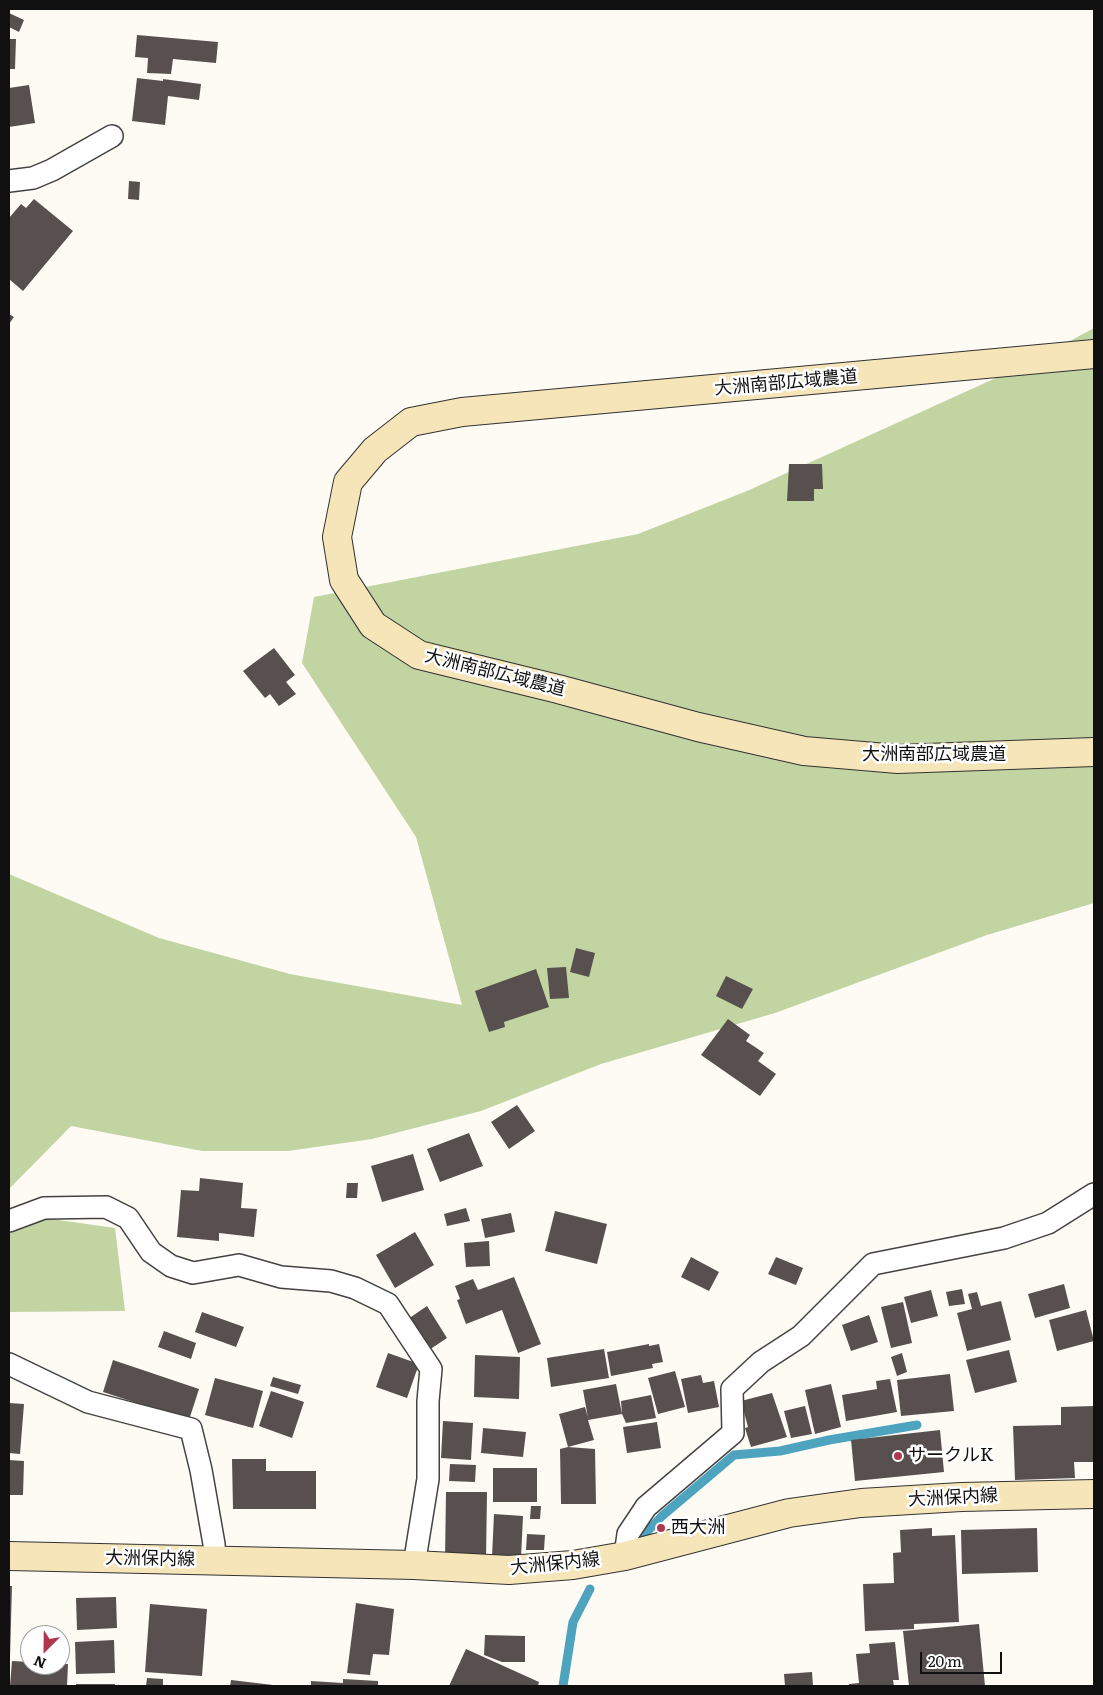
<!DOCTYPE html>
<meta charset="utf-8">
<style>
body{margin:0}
#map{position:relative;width:1103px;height:1695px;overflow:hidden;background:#fefbf5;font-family:Literata,serif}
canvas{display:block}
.frame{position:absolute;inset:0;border:10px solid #101010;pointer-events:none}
.north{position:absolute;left:20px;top:1625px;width:50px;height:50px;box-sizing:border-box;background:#fff;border:1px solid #9f9f9f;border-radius:50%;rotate:203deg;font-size:14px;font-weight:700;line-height:20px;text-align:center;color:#101010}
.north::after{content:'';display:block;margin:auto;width:18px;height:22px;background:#b13751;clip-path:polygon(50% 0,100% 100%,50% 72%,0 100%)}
.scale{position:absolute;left:920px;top:1652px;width:82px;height:22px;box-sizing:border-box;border:2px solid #101010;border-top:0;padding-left:6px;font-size:15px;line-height:18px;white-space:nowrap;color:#101010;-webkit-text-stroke:4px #fff;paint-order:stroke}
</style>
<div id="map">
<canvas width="1103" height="1695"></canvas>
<div class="frame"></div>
<div class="north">N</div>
<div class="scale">20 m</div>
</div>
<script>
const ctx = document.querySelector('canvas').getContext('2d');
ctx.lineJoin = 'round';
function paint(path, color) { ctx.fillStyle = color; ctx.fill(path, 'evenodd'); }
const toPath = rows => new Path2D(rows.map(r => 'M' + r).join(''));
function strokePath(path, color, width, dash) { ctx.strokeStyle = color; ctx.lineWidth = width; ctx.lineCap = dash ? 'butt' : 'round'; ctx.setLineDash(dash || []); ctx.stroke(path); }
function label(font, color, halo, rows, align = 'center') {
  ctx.font = font + ' Literata,"Noto Sans JP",serif'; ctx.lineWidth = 5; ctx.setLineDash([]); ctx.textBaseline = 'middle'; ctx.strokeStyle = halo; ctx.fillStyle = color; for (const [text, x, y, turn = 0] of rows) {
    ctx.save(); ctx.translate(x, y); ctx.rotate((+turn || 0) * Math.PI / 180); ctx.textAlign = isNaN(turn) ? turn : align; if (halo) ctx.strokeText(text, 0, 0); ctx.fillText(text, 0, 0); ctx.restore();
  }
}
paint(toPath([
 [1094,328,1094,903,987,935,775,1013,601,1064,481,1111,372,1139,288,1151,202,1151,71,1126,9,1189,9,874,159,938,290,974,462,1005,416,837,302,663,314,597,638,534,747,491,1031,362],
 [9,1213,115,1228,125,1311,9,1312]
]), '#c1d4a2');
strokePath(toPath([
 [645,1534,662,1516,734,1455,780,1451,829,1440,917,1425],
 [563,1686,573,1622,590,1589]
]), '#4ea4bf', 9);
paint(toPath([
 [9,13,24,20,19,32,9,27],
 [137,35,218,42,216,63,173,59,171,74,147,73,148,58,135,57],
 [9,39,16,39,15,69,9,69],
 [137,78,163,81,163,79,201,84,199,100,168,96,165,125,132,121],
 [29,85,35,123,9,127,9,88],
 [129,181,140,182,139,200,128,199],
 [34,199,73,231,23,291,9,279,9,218,21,204,26,208],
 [9,314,14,317,9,324],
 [789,464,822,464,823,489,814,489,814,501,787,501],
 [274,648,295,675,286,682,296,694,279,706,270,694,265,698,243,671],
 [576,948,595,953,589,977,570,972],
 [566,967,569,998,550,999,547,968],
 [536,969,549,1007,504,1022,505,1027,489,1032,475,991],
 [726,976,753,989,742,1009,716,996],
 [728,1019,750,1035,746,1041,764,1053,758,1061,776,1074,760,1096,701,1055],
 [517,1105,535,1131,509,1149,491,1122],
 [469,1133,483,1166,440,1182,427,1149],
 [413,1154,424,1190,382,1202,371,1166],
 [200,1178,243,1183,241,1208,257,1209,254,1237,219,1233,219,1241,177,1237,181,1190,199,1191],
 [347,1183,358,1183,357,1198,346,1198],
 [466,1208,470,1221,447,1226,444,1214],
 [555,1211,607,1224,597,1264,545,1251],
 [511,1213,515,1232,485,1238,481,1219],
 [415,1232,434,1265,395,1288,376,1255],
 [489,1241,490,1266,466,1267,464,1243],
 [691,1257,719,1272,709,1291,681,1277],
 [776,1257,803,1268,796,1285,768,1274],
 [514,1277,541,1344,518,1353,502,1310,466,1324,457,1300,460,1299,455,1286,473,1279,478,1290],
 [1064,1284,1070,1308,1035,1318,1028,1294],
 [962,1289,965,1304,949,1306,946,1292],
 [931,1290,938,1316,911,1323,904,1297],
 [977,1292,981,1306,1001,1301,1011,1340,967,1351,957,1313,972,1309,968,1294],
 [903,1302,912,1343,891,1348,881,1307],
 [427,1306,447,1338,429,1350,408,1319],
 [1086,1310,1094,1341,1057,1351,1049,1320],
 [202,1312,244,1327,236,1347,195,1332],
 [869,1315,878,1342,851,1351,842,1325],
 [164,1331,196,1343,191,1359,158,1347],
 [649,1344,649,1346,659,1344,663,1362,652,1364,653,1368,611,1376,607,1352],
 [604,1349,609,1378,551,1387,547,1358],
 [1009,1350,1017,1382,975,1393,966,1360],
 [388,1353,419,1364,407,1398,376,1387],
 [902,1353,907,1372,897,1376,891,1357],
 [475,1355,520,1357,519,1399,474,1397],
 [113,1360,199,1389,189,1420,103,1392],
 [675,1371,685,1407,658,1414,648,1378],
 [950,1374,954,1411,901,1416,897,1380],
 [701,1375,703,1383,714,1381,719,1407,688,1413,681,1379],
 [273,1377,301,1385,298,1394,270,1386],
 [215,1378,263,1391,253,1428,205,1415],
 [890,1379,897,1412,846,1421,842,1395,877,1389,876,1381],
 [616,1384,622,1414,621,1401,651,1395,656,1418,626,1423,622,1414,588,1420,594,1440,568,1447,559,1414,585,1407,588,1418,583,1390],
 [831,1384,841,1427,815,1434,805,1390],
 [271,1391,304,1402,292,1438,259,1426],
 [772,1393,787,1437,751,1447,745,1428,748,1427,741,1401],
 [9,1403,24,1404,20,1454,9,1453],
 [805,1406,812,1434,791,1438,784,1411],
 [1094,1406,1094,1462,1074,1462,1075,1478,1015,1480,1013,1426,1061,1425,1061,1407],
 [443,1421,473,1423,471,1460,441,1458],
 [657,1422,661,1448,627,1453,623,1427],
 [483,1428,526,1432,523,1457,481,1453],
 [940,1430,944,1472,855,1481,851,1440],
 [568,1447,595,1449,596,1504,561,1504,560,1449],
 [232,1459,266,1459,266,1471,316,1471,316,1509,233,1509],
 [9,1460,24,1461,23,1495,9,1495],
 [450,1464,476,1465,475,1482,449,1481],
 [493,1468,537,1468,537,1502,493,1502],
 [446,1492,487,1492,486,1560,445,1559],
 [531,1506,541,1506,540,1519,530,1519],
 [494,1514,523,1516,521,1558,492,1557],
 [932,1528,932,1536,955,1535,959,1622,914,1624,914,1629,865,1631,863,1584,894,1583,893,1553,903,1552,901,1552,900,1530],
 [1037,1528,1038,1572,962,1574,961,1530],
 [527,1534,545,1535,544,1550,526,1550],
 [9,1586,12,1586,10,1657,9,1657],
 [116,1597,117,1628,77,1630,76,1598],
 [356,1603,394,1609,389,1655,373,1654,370,1675,347,1673],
 [150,1604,207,1609,202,1676,145,1672],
 [979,1624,985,1686,909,1686,903,1631],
 [485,1635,525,1636,525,1662,502,1662,484,1655],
 [114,1640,115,1673,76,1674,75,1642],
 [895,1642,899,1680,893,1680,894,1686,849,1686,849,1684,859,1683,856,1654,870,1653,869,1644],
 [466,1649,539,1682,538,1686,449,1686],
 [12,1661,30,1662,30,1665,68,1664,67,1686,10,1686],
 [812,1672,813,1686,785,1686,784,1674],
 [147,1678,163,1679,163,1686,146,1686],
 [343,1679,378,1681,378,1686,311,1686,311,1681,343,1683],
 [231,1680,273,1685,273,1686,230,1686],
 [76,1684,115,1684,115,1686,76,1686]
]), '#58504e');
const street = toPath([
 [9,181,33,178,52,170,112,136],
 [9,1221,44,1208,106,1207,128,1218,151,1252,171,1266,193,1273,239,1265,281,1277,331,1281,355,1288,388,1304,431,1369,428,1401,428,1479,414,1565],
 [9,1364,88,1402,191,1429,201,1470,214,1544,215,1561],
 [625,1556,628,1534,646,1507,733,1433,732,1389,761,1362,801,1336,873,1264,1004,1238,1048,1223,1094,1194]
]);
const secondary = toPath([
 [1094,354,462,412,411,422,375,450,348,482,337,537,344,580,373,625,419,655,558,689,698,727,804,751,898,759,1094,752],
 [9,1556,414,1565,509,1570,573,1565,625,1556,789,1513,861,1503,961,1497,1094,1494]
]);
strokePath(street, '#434343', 24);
strokePath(secondary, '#323232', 30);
strokePath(street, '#fff', 21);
strokePath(secondary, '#f6e5b8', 28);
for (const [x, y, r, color] of [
 [898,1456,5,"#b13751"],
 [661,1528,5,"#b13751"]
]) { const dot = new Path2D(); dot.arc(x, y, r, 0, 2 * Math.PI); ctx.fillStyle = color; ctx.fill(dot); strokePath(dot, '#fff', 2); }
label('18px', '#101010', '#fff', [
 ["大洲南部広域農道",786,383,-5],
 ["大洲南部広域農道",495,673,14],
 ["大洲南部広域農道",934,755],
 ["大洲保内線",953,1498,-3],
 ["大洲保内線",150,1559,1],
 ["大洲保内線",555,1564,-6]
]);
label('18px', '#101010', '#fff', [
 ["サークルK",908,1456],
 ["西大洲",671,1528]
], 'left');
</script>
